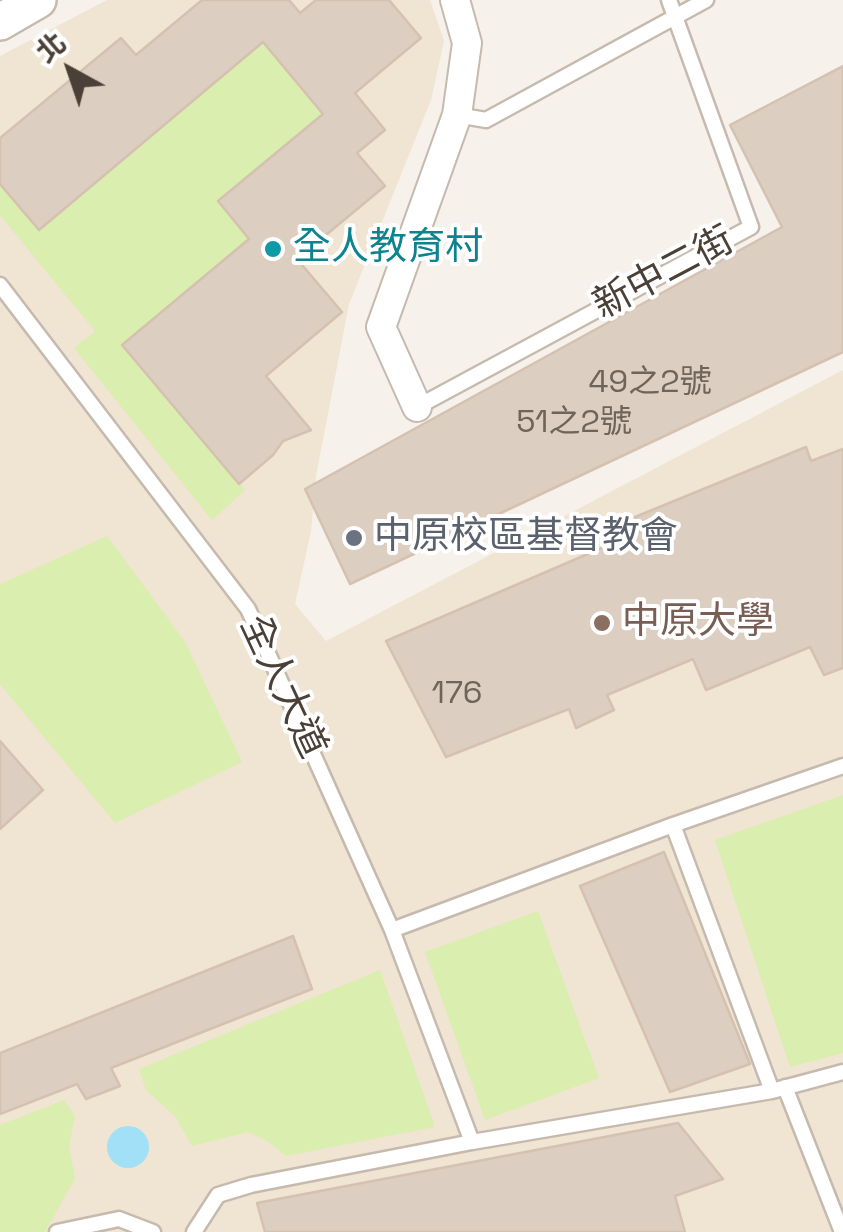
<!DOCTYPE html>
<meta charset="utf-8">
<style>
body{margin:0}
#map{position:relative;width:843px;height:1232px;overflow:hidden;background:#f6f1ea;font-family:"Space Grotesk","Noto Sans TC",sans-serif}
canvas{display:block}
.north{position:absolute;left:20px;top:20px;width:100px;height:100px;-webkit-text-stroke:8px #fff;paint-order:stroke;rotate:320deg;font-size:28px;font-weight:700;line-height:40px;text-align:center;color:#4b4037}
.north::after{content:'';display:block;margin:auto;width:35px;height:45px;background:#4b4037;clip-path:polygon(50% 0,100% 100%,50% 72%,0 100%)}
</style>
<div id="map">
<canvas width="843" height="1232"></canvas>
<div class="north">北</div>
</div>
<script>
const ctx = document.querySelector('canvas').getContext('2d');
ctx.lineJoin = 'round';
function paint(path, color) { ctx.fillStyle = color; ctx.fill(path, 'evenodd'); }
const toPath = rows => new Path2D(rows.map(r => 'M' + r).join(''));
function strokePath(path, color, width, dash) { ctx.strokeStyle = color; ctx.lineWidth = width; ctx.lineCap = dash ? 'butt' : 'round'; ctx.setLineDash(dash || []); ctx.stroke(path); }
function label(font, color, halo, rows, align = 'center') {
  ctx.font = font + ' "Space Grotesk","Noto Sans TC",sans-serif'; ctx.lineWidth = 8; ctx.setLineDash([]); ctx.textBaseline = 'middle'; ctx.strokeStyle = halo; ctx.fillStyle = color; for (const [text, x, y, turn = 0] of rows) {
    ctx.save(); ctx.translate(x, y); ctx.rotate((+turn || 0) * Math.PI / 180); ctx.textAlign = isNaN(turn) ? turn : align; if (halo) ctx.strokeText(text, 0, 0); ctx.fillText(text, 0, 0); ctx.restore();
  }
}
paint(toPath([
 [107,0,430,0,444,41,431,100,349,304,316,476,311,531,295,604,326,641,843,370,843,1232,0,1232,0,56]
]), '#f0e4d2');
paint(toPath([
 [263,42,323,114,218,201,249,239,123,344,245,490,212,520,74,348,95,331,0,215,0,184,39,229],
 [107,536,185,642,242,762,115,823,0,684,0,584],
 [843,795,843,1053,790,1067,715,840],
 [538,911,599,1078,485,1120,425,952],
 [380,970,435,1127,286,1156,269,1142,248,1132,192,1146,175,1116,146,1090,139,1069],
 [64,1100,75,1116,69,1146,75,1178,45,1232,0,1232,0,1125]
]), '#daeeaf');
paint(toPath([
 '107 1147a21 21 0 1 1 42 0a21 21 0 1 1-42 0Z'
]), '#a1e0f7');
const building = toPath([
 [202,0,289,0,300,13,316,0,389,0,421,38,355,93,385,130,357,153,385,186,297,259,342,312,266,376,311,430,283,441,273,455,239,484,122,345,249,239,218,201,323,114,263,42,39,230,0,184,0,138,121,38,136,55,202,0],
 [843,66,843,352,350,584,305,489,782,227,730,125,843,66],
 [806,447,811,461,843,449,843,668,824,675,810,647,706,690,693,659,607,695,614,710,576,728,569,709,446,757,386,641,641,531,635,517,806,447],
 [0,741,43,790,0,829,0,741],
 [664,852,750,1064,670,1092,580,886,664,852],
 [293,936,312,989,111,1068,120,1086,86,1099,77,1084,0,1114,0,1053,293,936],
 [678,1123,723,1179,675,1196,685,1232,265,1232,257,1203,678,1123]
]);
paint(building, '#dccec1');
strokePath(building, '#d5c1b0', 2.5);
const service = toPath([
 [457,115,486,120,706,0],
 [0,285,248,609,392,930,472,1142],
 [417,407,751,227,669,0],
 [673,825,772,1091],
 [392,930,673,825,843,766],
 [785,1087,842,1232],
 [57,1232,119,1219,153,1232],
 [194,1232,218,1195,251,1185,472,1142,772,1091,843,1072]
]);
const minor = toPath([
 [417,407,381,327,457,115,467,43,455,0]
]);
const tertiary = toPath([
 [0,22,38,0]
]);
strokePath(service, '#c6baae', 19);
strokePath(minor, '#c6baae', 32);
strokePath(tertiary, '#c6baae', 40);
strokePath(service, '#fff', 14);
strokePath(minor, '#fff', 28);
strokePath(tertiary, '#fff', 35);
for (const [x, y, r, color] of [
 [273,249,10,"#0f9aa8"],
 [354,538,10,"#6b7280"],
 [602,623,10,"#8d6e63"]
]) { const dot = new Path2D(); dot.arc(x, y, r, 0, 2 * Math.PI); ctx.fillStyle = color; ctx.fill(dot); strokePath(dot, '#fff', 4); }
label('32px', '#6f645a', null, [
 ["49之2號",650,383],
 ["51之2號",574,423],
 ["176",457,694]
]);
label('38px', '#0d838f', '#fff', [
 ["全人教育村",293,249]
], 'left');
label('38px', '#4b4037', '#fff', [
 ["新中二街",664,274,-28],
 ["全人大道",282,687,65]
]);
label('38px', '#5b616d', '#fff', [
 ["中原校區基督教會",374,538]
], 'left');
label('38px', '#785e54', '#fff', [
 ["中原大學",622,623]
], 'left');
</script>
